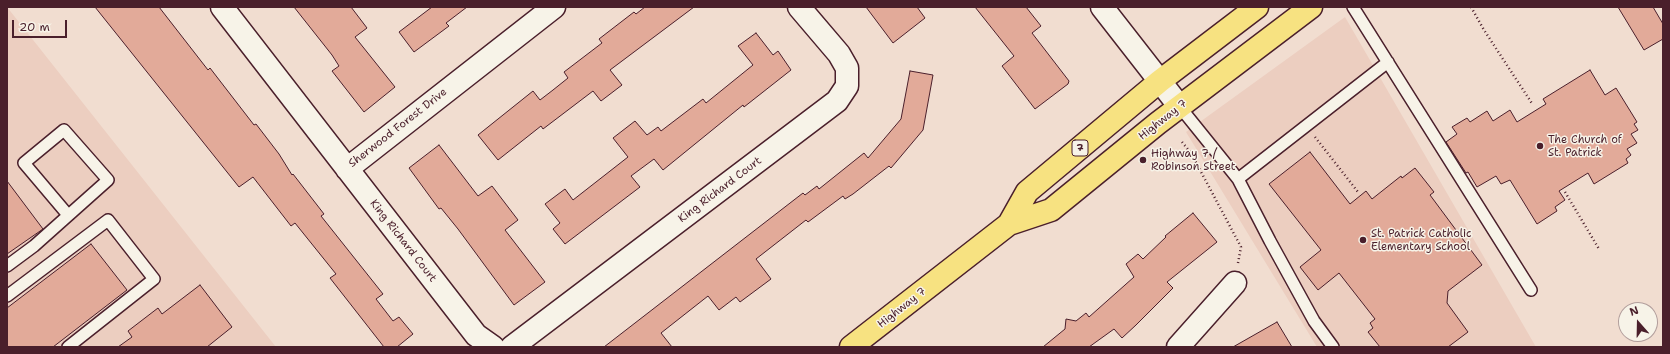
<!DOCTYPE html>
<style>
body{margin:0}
#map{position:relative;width:1670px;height:354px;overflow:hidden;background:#f1ddd0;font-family:"Shantell Sans",sans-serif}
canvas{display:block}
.frame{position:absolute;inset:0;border:8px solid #4a1f2b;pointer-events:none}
.north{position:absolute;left:1618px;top:302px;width:40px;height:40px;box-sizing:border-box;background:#f7f3e8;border:1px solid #b29e9c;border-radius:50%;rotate:340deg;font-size:11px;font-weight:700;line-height:16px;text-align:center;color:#4a1f2b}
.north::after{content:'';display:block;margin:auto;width:14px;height:18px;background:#4a1f2b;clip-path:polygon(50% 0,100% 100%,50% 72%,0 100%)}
.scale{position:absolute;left:12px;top:20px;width:55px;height:18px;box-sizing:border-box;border:2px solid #4a1f2b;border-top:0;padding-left:5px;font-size:12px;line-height:14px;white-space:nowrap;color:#4a1f2b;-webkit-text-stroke:3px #f7f3e8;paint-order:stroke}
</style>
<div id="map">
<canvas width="1670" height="354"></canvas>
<div class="frame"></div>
<div class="north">N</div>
<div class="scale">20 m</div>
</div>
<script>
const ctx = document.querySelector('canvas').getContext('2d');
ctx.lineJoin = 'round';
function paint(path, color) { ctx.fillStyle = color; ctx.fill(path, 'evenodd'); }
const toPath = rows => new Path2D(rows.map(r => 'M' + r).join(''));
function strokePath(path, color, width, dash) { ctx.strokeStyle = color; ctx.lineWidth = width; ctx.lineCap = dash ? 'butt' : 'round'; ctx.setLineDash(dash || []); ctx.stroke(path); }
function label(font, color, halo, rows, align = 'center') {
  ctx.font = font + ' "Shantell Sans",sans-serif'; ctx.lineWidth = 3; ctx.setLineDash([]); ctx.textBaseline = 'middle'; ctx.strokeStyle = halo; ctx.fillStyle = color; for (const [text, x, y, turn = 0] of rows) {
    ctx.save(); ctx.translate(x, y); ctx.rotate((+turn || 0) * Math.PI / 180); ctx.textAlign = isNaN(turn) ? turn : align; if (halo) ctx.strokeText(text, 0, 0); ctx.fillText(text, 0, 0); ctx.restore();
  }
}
paint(toPath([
 [7,7,276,347,7,347],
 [1345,17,1536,347,1317,347,1186,132]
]), '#eccec0');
const building = toPath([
 [95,7,159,7,208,70,210,68,254,125,256,124,279,154,292,175,293,174,324,214,321,216,383,294,376,299,393,321,399,317,413,334,397,347,384,347,330,278,336,274,295,223,291,226,253,177,239,187,95,7],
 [294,7,351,7,367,28,355,37,395,87,364,112,332,71,339,66,332,55,294,7],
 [432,7,467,7,446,23,449,26,414,52,399,32,432,7],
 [645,7,694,7,610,70,622,85,601,101,593,91,543,129,541,126,498,160,478,135,533,91,540,100,553,90,568,78,564,72,602,43,599,39,634,12,636,14,645,7],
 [866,7,917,7,925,18,893,43,866,7],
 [975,7,1026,7,1041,26,1032,33,1069,81,1068,84,1035,109,1002,66,1014,56,975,7],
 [1618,7,1653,7,1663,24,1663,39,1644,50,1618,7],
 [756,33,773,55,778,51,791,70,744,107,743,105,663,170,654,159,631,176,640,187,565,244,553,229,560,223,545,204,565,189,573,200,628,157,613,138,635,121,647,135,658,127,661,131,703,99,706,103,753,65,738,46,756,33],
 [1590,70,1605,95,1616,88,1637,122,1634,124,1638,130,1631,134,1637,143,1627,149,1631,155,1626,159,1628,163,1594,184,1588,173,1559,191,1565,200,1555,207,1557,211,1537,224,1510,180,1501,184,1496,176,1477,187,1468,172,1466,173,1446,142,1457,134,1452,127,1467,118,1470,122,1487,111,1493,121,1510,110,1517,122,1546,104,1543,99,1590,70],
 [910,71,933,75,923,130,891,168,889,166,853,194,845,199,843,196,808,222,806,220,756,259,771,279,740,302,736,297,719,310,708,296,661,333,672,347,604,347,803,193,805,195,817,186,819,189,864,153,868,158,901,119,910,71],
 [439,145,478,196,492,186,518,220,505,230,545,282,514,305,458,229,441,208,439,209,409,168,439,145],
 [1310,152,1350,204,1366,191,1372,199,1401,176,1402,178,1415,168,1434,192,1430,195,1482,265,1448,291,1447,303,1468,332,1448,347,1380,347,1368,332,1373,328,1370,323,1375,319,1339,273,1318,290,1300,267,1321,250,1269,184,1310,152],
 [7,181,43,229,7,254,7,181],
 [1193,213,1217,242,1167,282,1173,288,1136,325,1122,338,1114,329,1089,347,1043,347,1065,329,1066,319,1076,321,1086,313,1089,317,1134,277,1126,264,1138,254,1143,259,1166,237,1165,236,1193,213],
 [91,244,127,290,53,347,7,347,7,308,91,244],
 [200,285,232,327,207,347,118,347,132,337,128,331,158,308,162,314,200,285],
 [1277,322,1292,347,1233,347,1277,322]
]);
paint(building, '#e2aa99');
strokePath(building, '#4a1f2b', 1);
const lane = toPath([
 [1353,7,1531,290],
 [1180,107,1238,179,1270,241,1314,321,1333,347],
 [1238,179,1388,62],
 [7,266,34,246,108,180,64,130,24,163,68,215],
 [7,296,108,220,154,279,68,347]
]);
const street = toPath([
 [222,7,476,335,493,347],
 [1102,7,1180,107],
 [347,169,554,7],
 [512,347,837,101,847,86,847,68,839,54,799,7],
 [1178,347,1235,283]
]);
const primary = toPath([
 [1009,224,1027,192,1160,81,1257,7],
 [851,347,1009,224,1051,210,1158,123,1311,7]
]);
strokePath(lane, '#4a1f2b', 14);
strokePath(street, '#4a1f2b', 25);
strokePath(primary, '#4a1f2b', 25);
strokePath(toPath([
 [1471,7,1484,30,1533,105],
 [1315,137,1358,192],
 [1182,142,1191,153,1241,247,1238,263],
 [1565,192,1599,249]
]), '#4a1f2b', 2.5, [1, 3]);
strokePath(lane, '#f7f3e8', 11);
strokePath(street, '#f7f3e8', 22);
strokePath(primary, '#f7e281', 22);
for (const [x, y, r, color] of [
 [1540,146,4,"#4a1f2b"],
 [1143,160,4,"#4a1f2b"],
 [1363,240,4,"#4a1f2b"]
]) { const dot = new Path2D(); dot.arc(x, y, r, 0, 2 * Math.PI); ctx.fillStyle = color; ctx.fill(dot); strokePath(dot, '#f7f3e8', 1.5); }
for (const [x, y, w] of [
 [1080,148,16]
]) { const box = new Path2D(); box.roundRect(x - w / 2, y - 8, w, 16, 3); ctx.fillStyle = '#f7f3e8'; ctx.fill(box); strokePath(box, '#4a1f2b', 1); }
label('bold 10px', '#4a1f2b', null, [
 ["7",1080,148]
]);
label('11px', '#4a1f2b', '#f7f3e8', [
 ["Highway 7",1163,120,-38],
 ["Sherwood Forest Drive",398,128,-38],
 ["King Richard Court",720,190,-37],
 ["King Richard Court",403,241,52],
 ["Highway 7",902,308,-38]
]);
label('11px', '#4a1f2b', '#f7f3e8', [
 ["The Church of",1548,140],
 ["St. Patrick",1548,153],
 ["Highway 7 /",1151,154],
 ["Robinson Street",1151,167],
 ["St. Patrick Catholic",1371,234],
 ["Elementary School",1371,247]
], 'left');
</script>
